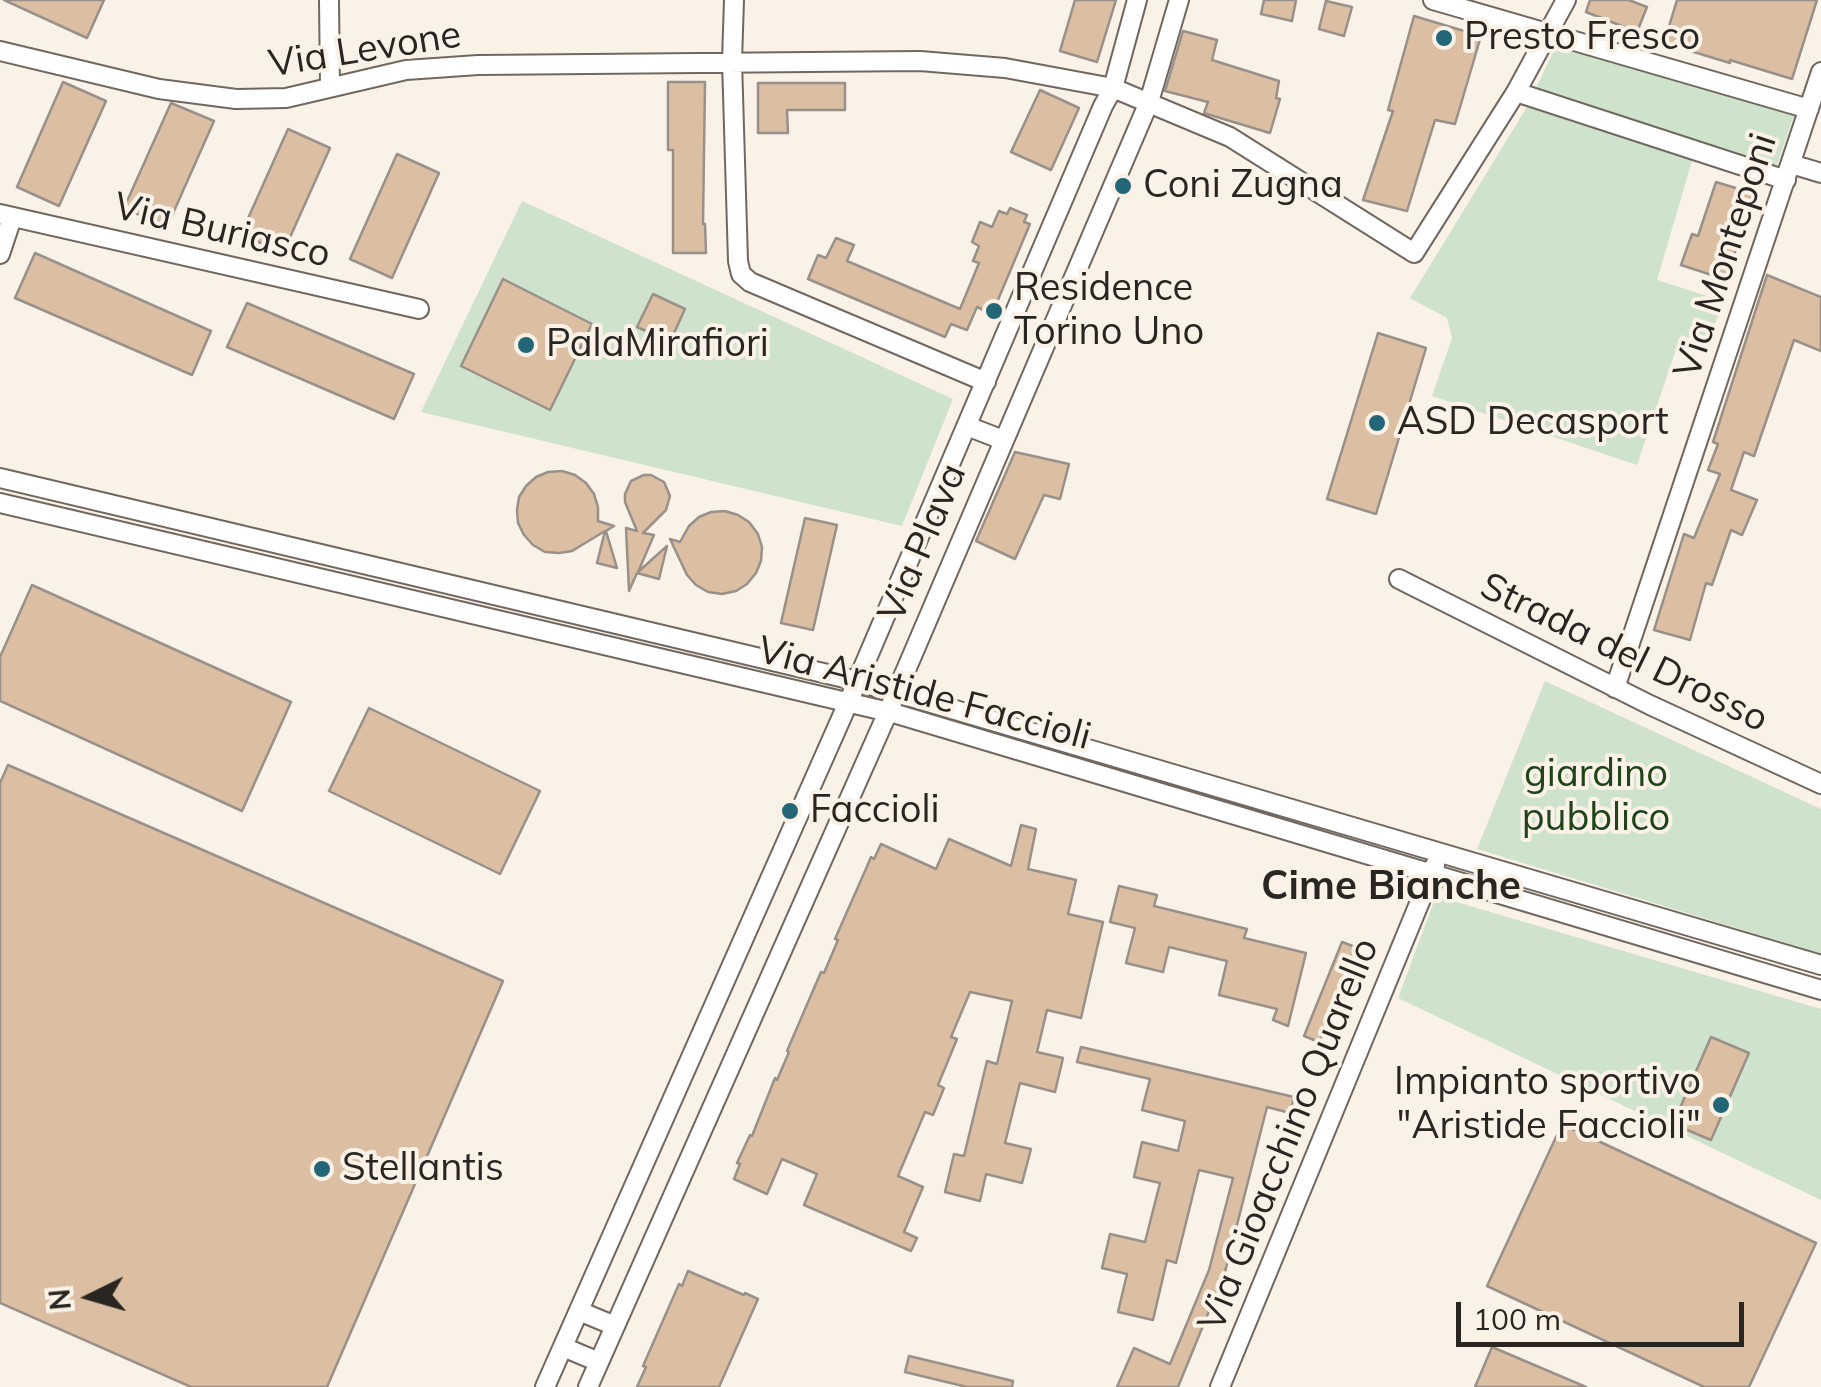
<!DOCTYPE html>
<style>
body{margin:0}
#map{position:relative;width:1821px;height:1387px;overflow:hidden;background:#faf1e7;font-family:Mulish,sans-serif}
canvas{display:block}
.north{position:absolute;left:40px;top:1247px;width:100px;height:100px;-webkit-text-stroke:8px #faf1e7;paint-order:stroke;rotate:265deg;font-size:28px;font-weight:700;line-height:40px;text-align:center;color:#292622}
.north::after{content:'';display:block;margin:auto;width:35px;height:45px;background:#292622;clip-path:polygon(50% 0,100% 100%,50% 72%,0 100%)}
.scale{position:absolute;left:1456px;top:1302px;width:288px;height:45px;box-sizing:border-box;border:5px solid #292622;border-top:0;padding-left:12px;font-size:30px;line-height:35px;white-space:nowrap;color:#292622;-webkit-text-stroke:8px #faf1e7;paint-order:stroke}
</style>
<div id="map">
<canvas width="1821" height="1387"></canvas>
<div class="north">N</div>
<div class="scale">100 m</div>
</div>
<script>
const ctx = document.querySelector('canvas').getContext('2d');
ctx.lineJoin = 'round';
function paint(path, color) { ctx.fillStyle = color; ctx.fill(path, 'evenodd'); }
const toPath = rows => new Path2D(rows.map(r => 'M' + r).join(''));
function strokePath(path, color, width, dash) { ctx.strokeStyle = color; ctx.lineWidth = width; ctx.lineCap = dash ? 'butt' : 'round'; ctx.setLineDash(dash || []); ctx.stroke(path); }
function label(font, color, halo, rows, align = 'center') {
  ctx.font = font + ' Mulish,sans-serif'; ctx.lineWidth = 8; ctx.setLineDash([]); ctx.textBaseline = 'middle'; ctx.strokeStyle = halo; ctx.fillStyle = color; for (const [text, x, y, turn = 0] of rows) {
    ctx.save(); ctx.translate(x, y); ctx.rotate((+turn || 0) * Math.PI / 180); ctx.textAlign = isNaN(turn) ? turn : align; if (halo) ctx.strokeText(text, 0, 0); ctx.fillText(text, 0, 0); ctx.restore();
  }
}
paint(toPath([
 [1558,42,1796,110,1776,167,1534,92],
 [1527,107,1680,154,1692,161,1657,280,1723,301,1708,345,1681,335,1637,465,1432,396,1452,338,1447,318,1410,298],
 [522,201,953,399,902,526,421,412],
 [1545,681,1821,809,1821,954,1477,849],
 [1436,896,1821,1009,1821,1200,1398,998]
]), '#cfe3cc');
const building = toPath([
 [4,0,104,0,87,38,4,0],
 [1075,0,1116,0,1097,62,1060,51,1075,0],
 [1264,0,1296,0,1292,21,1261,14,1264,0],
 [1590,0,1629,0,1647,7,1637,32,1586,12,1590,0],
 [1677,0,1817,0,1792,79,1730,60,1730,63,1664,43,1677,0],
 [1326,1,1352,7,1344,36,1319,29,1326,1],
 [1414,16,1481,36,1455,124,1435,120,1407,211,1363,200,1393,111,1388,110,1414,16],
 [1183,31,1217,40,1212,60,1279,81,1276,98,1280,99,1270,133,1210,115,1204,113,1208,102,1165,91,1183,31],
 [63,82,106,101,59,206,17,187,63,82],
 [668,82,705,82,703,224,705,224,706,253,673,253,673,150,668,150,668,82],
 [758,83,845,83,845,110,787,110,788,133,758,133,758,83],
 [1040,90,1079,108,1051,170,1011,152,1040,90],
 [171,103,214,121,167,227,124,208,171,103],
 [288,129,330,148,283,253,241,234,288,129],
 [397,154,439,173,392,278,350,259,397,154],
 [1716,182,1752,193,1727,280,1681,265,1692,234,1698,236,1716,182],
 [1010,208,1027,215,1024,222,1030,224,992,314,977,307,967,330,951,324,945,337,808,279,818,255,826,258,836,238,854,245,847,261,960,309,979,263,973,261,979,246,972,242,980,222,992,227,999,211,1007,214,1010,208],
 [35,253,211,331,192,375,15,298,35,253],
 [1767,275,1821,297,1821,351,1794,340,1754,456,1744,452,1731,490,1757,500,1742,535,1731,530,1712,585,1706,583,1690,640,1654,630,1684,534,1694,538,1720,474,1708,470,1718,444,1713,442,1767,275],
 [503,279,592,324,550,410,461,366,503,279],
 [653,294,685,309,670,342,637,327,653,294],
 [247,303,414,374,394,419,227,347,247,303],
 [1378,333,1426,348,1376,514,1327,499,1378,333],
 [1015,452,1069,464,1060,499,1044,495,1015,559,976,541,1015,452],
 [562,471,575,475,586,483,594,494,598,507,598,521,614,526,606,531,617,568,597,563,605,531,572,551,559,553,545,552,533,545,524,535,518,523,517,510,519,497,526,486,536,477,548,472,562,471],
 [644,475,651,475,664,482,670,496,666,510,643,533,654,535,638,572,667,546,659,579,637,573,629,591,626,528,637,531,625,502,625,494,631,481,644,475],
 [725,511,738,515,749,522,758,534,762,547,761,561,756,573,747,584,736,591,722,594,708,592,696,585,687,575,670,539,680,542,689,526,699,517,711,512,725,511],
 [805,518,837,525,813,630,781,623,805,518],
 [32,585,291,702,242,811,0,701,0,657,32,585],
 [369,708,540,791,500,874,329,791,369,708],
 [8,765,503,981,327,1387,191,1387,0,1303,0,783,8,765],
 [1021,825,1036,829,1028,869,1076,880,1068,914,1103,922,1081,1018,1047,1010,1037,1052,1063,1058,1055,1092,1020,1083,1005,1143,1031,1149,1022,1183,986,1174,980,1201,945,1192,954,1154,964,1156,987,1061,997,1064,1012,1001,970,992,951,1037,957,1039,938,1085,944,1088,933,1115,925,1112,898,1176,923,1187,904,1232,917,1238,911,1251,804,1205,817,1174,782,1159,767,1194,734,1179,740,1164,737,1163,750,1135,752,1136,775,1078,777,1080,789,1052,787,1051,821,972,824,973,838,940,835,939,865,871,871,857,874,859,881,844,936,869,949,839,1011,866,1021,825],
 [1119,886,1157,895,1154,906,1247,929,1244,938,1306,953,1288,1026,1273,1020,1277,1009,1219,995,1227,961,1169,947,1163,972,1126,963,1135,928,1110,922,1119,886],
 [1342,942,1358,948,1319,1042,1304,1036,1342,942],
 [1711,1037,1749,1053,1711,1140,1673,1124,1711,1037],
 [1081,1047,1294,1097,1290,1113,1267,1107,1225,1272,1178,1387,1117,1387,1134,1348,1170,1364,1209,1270,1233,1178,1199,1170,1176,1263,1167,1260,1153,1320,1118,1312,1127,1274,1102,1268,1110,1234,1145,1242,1160,1183,1134,1177,1142,1142,1178,1151,1185,1121,1142,1110,1150,1079,1077,1062,1081,1047],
 [1562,1124,1816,1243,1749,1387,1704,1387,1487,1286,1562,1124],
 [688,1271,744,1295,745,1293,758,1299,719,1387,637,1387,646,1367,643,1366,679,1284,682,1286,688,1271],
 [1492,1347,1586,1387,1475,1387,1492,1347],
 [909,1356,1013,1381,1012,1387,967,1387,905,1372,909,1356]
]);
paint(building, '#dcbfa2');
strokePath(building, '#999189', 2.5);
const minor = toPath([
 [329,0,330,87],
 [734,0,732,61,738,261,741,274,750,282,986,382],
 [1433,0,1809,109],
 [0,51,159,89,236,99,286,98,406,70,478,65,920,61,1005,68,1113,88,1230,137,1414,253,1516,92,1566,0],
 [1516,92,1786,180],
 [1791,164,1821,173],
 [0,214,419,309],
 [0,254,12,218],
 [967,426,1003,440],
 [0,478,857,681,1821,965],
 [0,503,893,713,1821,990],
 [1399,579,1650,705,1821,784],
 [1615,688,1821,72],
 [579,1311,615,1326],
 [563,1347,599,1362],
 [545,1387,848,703,1103,106,1113,88,1137,0],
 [588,1387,888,712,1095,228,1149,102,1179,0],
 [1220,1387,1435,865]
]);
strokePath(minor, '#706860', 22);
strokePath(minor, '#fff', 18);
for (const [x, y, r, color] of [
 [1444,38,10,"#236678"],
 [1123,186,10,"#236678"],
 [994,311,10,"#236678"],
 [526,345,10,"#236678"],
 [1377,423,10,"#236678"],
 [790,811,10,"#236678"],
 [1721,1105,10,"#236678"],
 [322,1169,10,"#236678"]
]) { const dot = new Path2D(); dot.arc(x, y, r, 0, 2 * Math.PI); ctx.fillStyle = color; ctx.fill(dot); strokePath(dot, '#faf1e7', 4); }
label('38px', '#292622', '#faf1e7', [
 ["Presto Fresco",1464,38],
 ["Coni Zugna",1143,186],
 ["Residence",1014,289],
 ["Torino Uno",1014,333],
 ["PalaMirafiori",546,345],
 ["ASD Decasport",1397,423],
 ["Faccioli",810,811],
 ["Impianto sportivo",1701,1083,"right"],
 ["\"Aristide Faccioli\"",1701,1127,"right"],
 ["Stellantis",342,1169]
], 'left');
label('38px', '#292622', '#faf1e7', [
 ["Via Levone",365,50,-9],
 ["Via Buriasco",222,231,13],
 ["Via Monteponi",1726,256,-72],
 ["Via Plava",923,543,-67],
 ["Strada del Drosso",1624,653,26],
 ["Via Aristide Faccioli",924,694,15],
 ["Via Gioacchino Quarello",1289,1135,-68]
]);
label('38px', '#1f4419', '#faf1e7', [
 ["giardino",1596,775],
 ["pubblico",1596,819]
]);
label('bold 40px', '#292622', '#faf1e7', [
 ["Cime Bianche",1391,887]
]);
</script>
